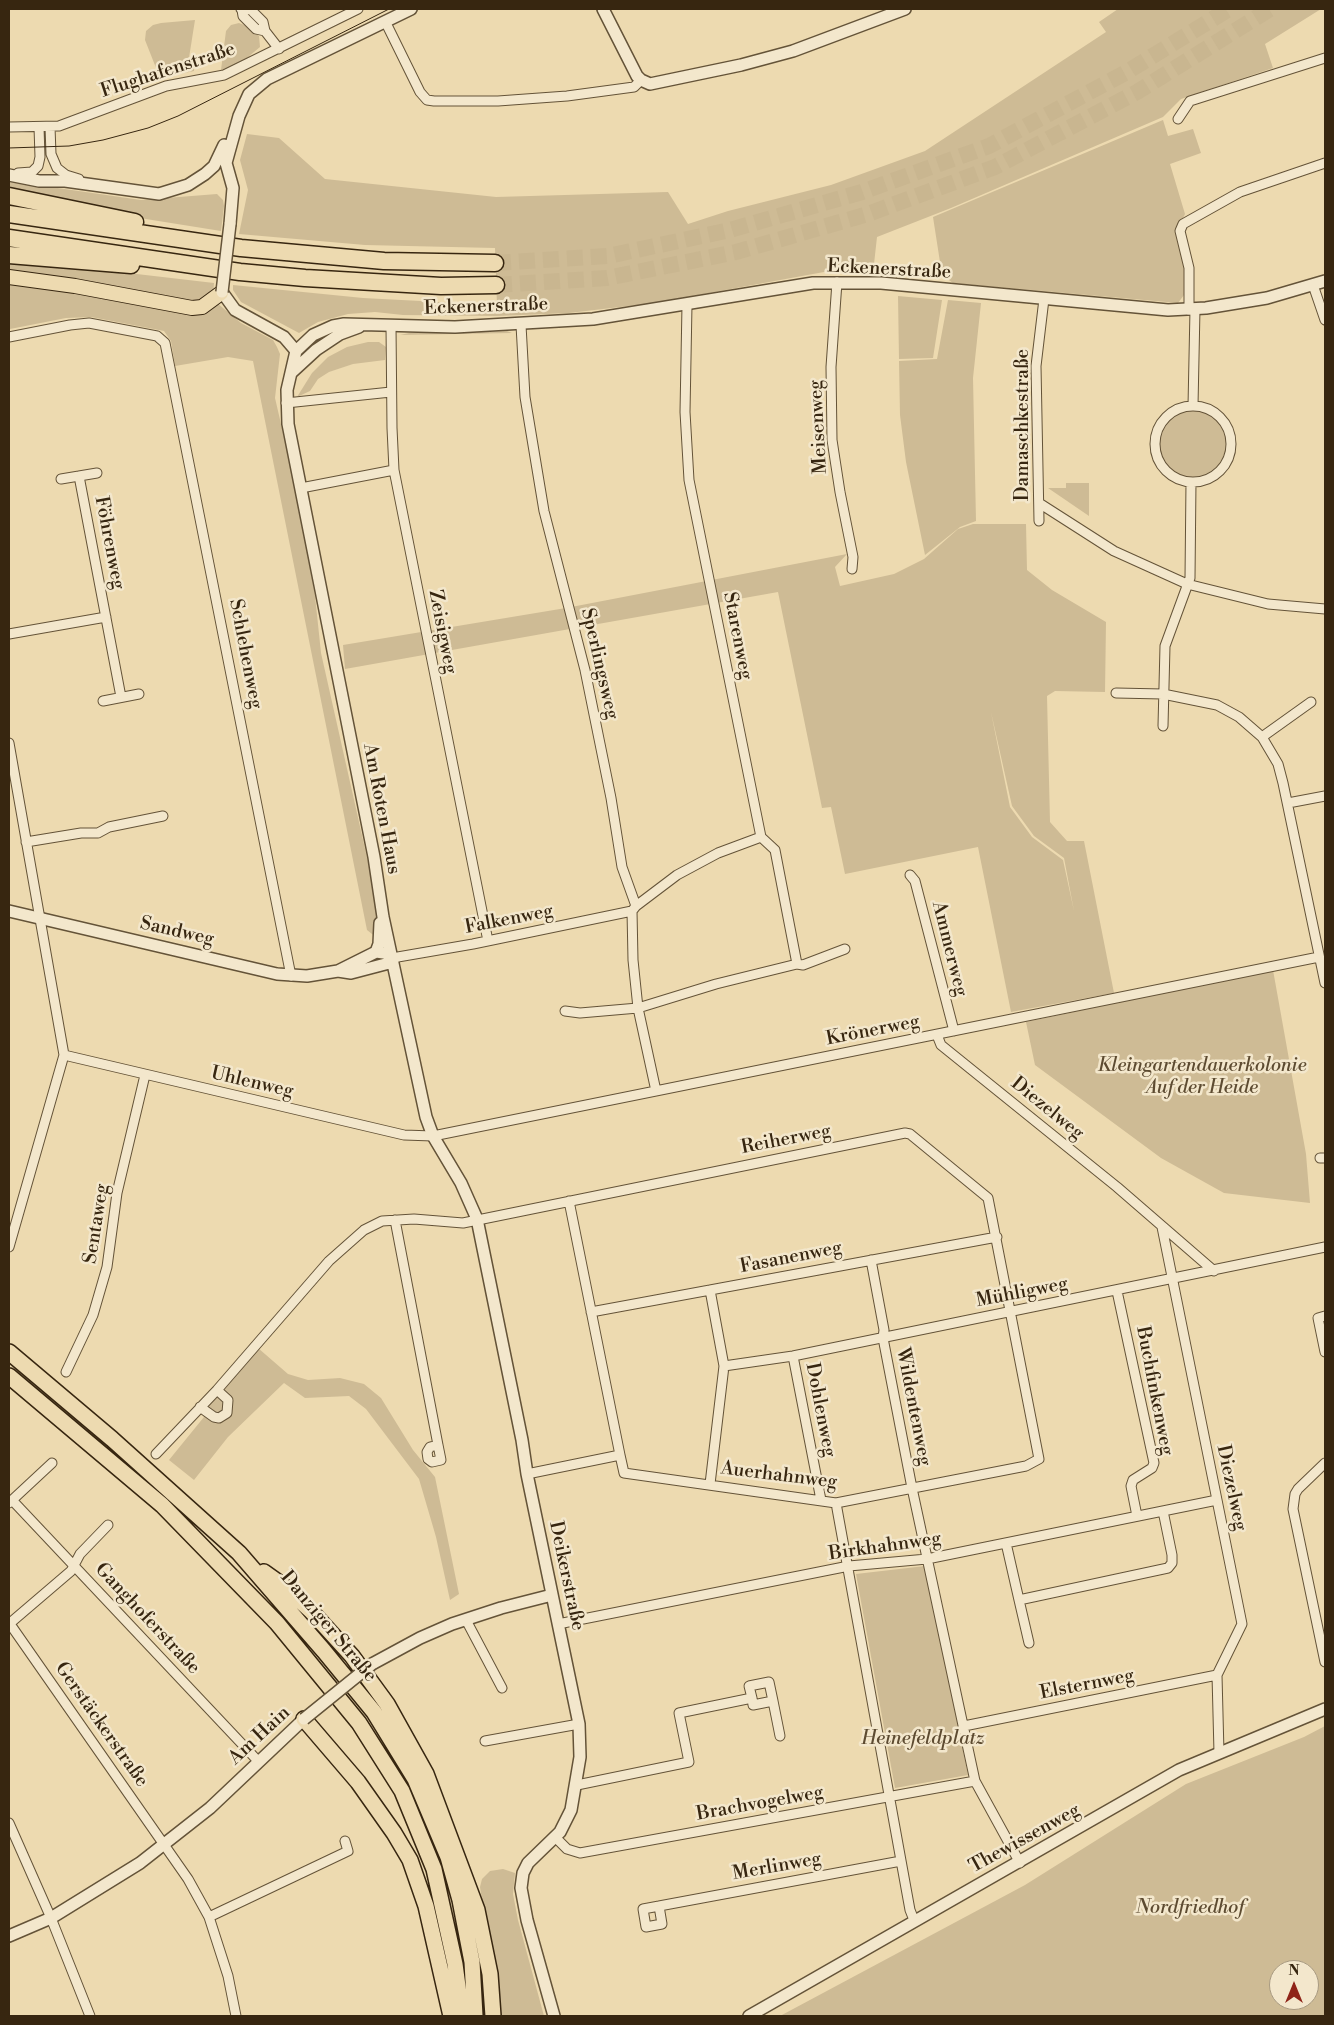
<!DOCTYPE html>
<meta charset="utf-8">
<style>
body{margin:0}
#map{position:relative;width:1334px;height:2025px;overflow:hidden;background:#eddab0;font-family:"Libre Bodoni",serif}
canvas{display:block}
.frame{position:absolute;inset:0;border:10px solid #372610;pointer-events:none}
.north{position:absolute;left:1269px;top:1960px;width:50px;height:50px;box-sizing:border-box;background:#f3e7cc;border:1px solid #a89a81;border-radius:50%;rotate:0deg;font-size:14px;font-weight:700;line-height:20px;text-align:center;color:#372610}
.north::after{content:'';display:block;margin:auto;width:18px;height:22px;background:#8f2418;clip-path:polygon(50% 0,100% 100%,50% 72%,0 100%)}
</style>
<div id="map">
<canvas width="1334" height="2025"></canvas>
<div class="frame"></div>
<div class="north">N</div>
</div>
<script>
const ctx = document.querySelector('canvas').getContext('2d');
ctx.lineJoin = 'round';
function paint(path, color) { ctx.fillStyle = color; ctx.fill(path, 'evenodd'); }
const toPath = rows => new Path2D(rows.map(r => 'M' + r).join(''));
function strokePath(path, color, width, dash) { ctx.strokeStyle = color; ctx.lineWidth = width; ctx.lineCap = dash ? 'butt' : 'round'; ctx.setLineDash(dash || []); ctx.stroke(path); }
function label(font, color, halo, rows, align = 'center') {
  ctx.font = font + ' "Libre Bodoni",serif'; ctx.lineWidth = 5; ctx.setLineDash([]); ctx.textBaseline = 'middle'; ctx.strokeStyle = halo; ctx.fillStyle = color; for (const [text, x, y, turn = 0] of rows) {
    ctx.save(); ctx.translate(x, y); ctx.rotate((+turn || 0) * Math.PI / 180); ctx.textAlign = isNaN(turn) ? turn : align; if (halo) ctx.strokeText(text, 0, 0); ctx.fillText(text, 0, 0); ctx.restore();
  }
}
paint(toPath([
 [1118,9,1321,9,1265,44,1273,68,1181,99,1163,117,951,208,877,237,873,273,824,272,654,303,569,313,497,316,403,315,375,312,348,314,318,322,299,333,241,302,233,290,233,285,363,298,497,305,495,248,365,245,239,234,248,190,240,160,247,134,279,138,325,179,496,197,668,192,688,224,728,211,831,185,925,151,1106,32,1099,22],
 [195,20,188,64,194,67,194,71,160,78,145,40,146,31,153,25,161,23],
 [239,23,252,28,259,36,260,47,242,62,221,70,226,31,231,25],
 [1163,120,1168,136,1193,129,1201,153,1170,164,1185,214,1177,230,1185,269,1184,295,1178,303,953,283,942,275,933,217],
 [9,181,141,200,217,194,223,200,224,206,221,231,146,219,9,191],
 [9,263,111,271,214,283,213,295,217,303,241,323,273,340,277,347,280,354,275,398,297,493,315,596,321,653,379,911,377,938,367,930,253,361,228,357,175,366,171,341,164,331,91,317,66,318,10,329],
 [898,296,942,300,933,358,899,359],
 [948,300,981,303,973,378,976,521,960,527,925,555,906,462,900,415,899,361,937,359],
 [507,331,512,333,400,335,409,333],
 [368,342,379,342,386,347,385,360,353,364,329,372,318,379,310,391,297,397,312,373,328,357,347,347],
 '1158 443a34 34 0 1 1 68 0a34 34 0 1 1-68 0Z',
 [1066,483,1089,483,1089,516,1048,488,1066,488],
 [973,524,1026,524,1027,570,1052,590,1106,622,1105,692,1055,691,1047,696,1050,822,1067,841,1084,841,1114,993,1011,1012,978,847,845,874,831,807,822,808,778,592,345,669,343,645,566,608,847,554,835,567,840,586,894,574,924,559,958,529],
 [991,712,1012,806,1034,836,1064,858,1074,911,1063,860,1032,837,1010,807],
 [1273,970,1306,1154,1310,1203,1224,1193,1161,1158,1035,1065,1026,1022],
 [258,1348,288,1374,308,1380,340,1378,364,1384,381,1398,413,1450,435,1477,459,1594,450,1600,436,1537,419,1479,366,1409,349,1396,305,1398,284,1383,228,1437,194,1480,169,1460,204,1417,202,1414],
 [925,1566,968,1775,895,1788,856,1574],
 [1325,1726,1325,2016,780,2016,1025,1885,1186,1784,1304,1737],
 [1279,1970,1309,1970,1309,2000,1279,2000],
 [503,1869,515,1873,513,1894,518,1920,544,2016,497,2016,496,1989,480,1887,482,1879,490,1871]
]), '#cebb95');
strokePath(toPath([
 [495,263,608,256,730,230,862,192,989,146,1125,73,1229,9],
 [496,285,607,278,736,252,868,214,995,167,1137,92,1270,9]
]), '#c9b690', 16, [16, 8]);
const minor = toPath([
 [241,9,251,10,263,22,265,31,279,49],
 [242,10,243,16,256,29,265,31],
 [385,21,420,92,427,100,434,101,498,101,567,96,634,87,641,80],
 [1178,119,1190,101,1325,58],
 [9,127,59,126,166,86,224,75,358,9],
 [50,127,51,154,57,168,66,175,79,179],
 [18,173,32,172,38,166,40,157,39,127],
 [837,282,831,367,832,440,840,492,853,557,852,569],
 [1313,285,1325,320],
 [687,305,685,412,689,480,761,837,775,850,797,964],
 [1189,310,1189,268,1180,231,1183,224,1240,192,1325,163],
 [521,325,525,397,544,511,585,670,611,798,622,867,636,906],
 [391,326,392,428,394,470,488,941],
 [9,337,70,325,89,323,157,336,165,343,291,976],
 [286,403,391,392],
 [1193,406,1195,309],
 '1155 444a38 38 0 1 1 76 0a38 38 0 1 1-76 0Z',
 [79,476,121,697],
 [61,479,97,473],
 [301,488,394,470],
 [1039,503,1114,551,1187,584,1268,604,1325,609],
 [1039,521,1036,366,1044,299],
 [9,634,106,617],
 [1116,693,1163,694,1217,705,1239,717,1262,737,1278,764,1283,783,1325,983],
 [103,701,139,694],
 [1163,726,1165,646,1190,578,1191,482],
 [1262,737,1311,702],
 [9,743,64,1055,9,1247],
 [1288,803,1325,796],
 [26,842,81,833,98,833,109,827,163,816],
 [910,875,915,881,954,1031],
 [392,958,473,944,632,911],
 [565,1011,580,1013,638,1008,716,984,797,964,803,965,845,949],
 [937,1035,941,1045,1117,1187,1214,1271],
 [64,1055,404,1135,433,1136,1319,957],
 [656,1091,638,1008,633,960,632,911,636,906,677,875,718,853,761,837],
 [1320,1158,1325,1158],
 [569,1201,620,1455],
 [395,1220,438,1445,430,1447,427,1452,428,1459,432,1462,441,1460,438,1445],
 [1162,1227,1242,1624,1217,1675,1219,1753],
 [871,1260,884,1330,883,1338,912,1488,975,1781,1020,1863],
 [1117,1291,1154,1463,1152,1468,1133,1480,1131,1486,1137,1516],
 [591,1312,997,1237],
 [1325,1316,1318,1318,1325,1352],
 [793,1356,821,1500],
 [724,1366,793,1356,1325,1247],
 [66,1372,93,1315,107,1267,117,1193,145,1075],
 [200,1407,214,1417,219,1418,227,1413,228,1400,217,1390],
 [156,1454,217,1390,329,1261,364,1230,382,1221,414,1219,463,1223,905,1133,910,1134,988,1198,1039,1459,1026,1466,836,1503,624,1473,620,1455,527,1474],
 [1325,1463,1298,1489,1295,1494,1293,1509,1325,1662],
 [710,1484,724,1366,710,1290],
 [12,1500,258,1761],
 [9,1503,52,1463],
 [836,1503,910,1910,914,1920],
 [1006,1543,1019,1600,1168,1568,1172,1563,1172,1555,1163,1511],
 [1019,1600,1029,1643],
 [466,1620,502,1688],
 [9,1624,71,1571,80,1554,108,1525],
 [10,1624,188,1879,209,1917,228,1976,236,2016],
 [558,1624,849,1566,927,1559,1217,1500],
 [752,1698,749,1686,769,1682,773,1701],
 [964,1726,1217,1675],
 [485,1741,579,1724],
 [577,1785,689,1762,679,1713,752,1698,753,1705,773,1701,780,1736],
 [9,1823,51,1918,90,2016],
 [555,1837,567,1849,580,1853,975,1781],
 [659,1906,662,1924,646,1927,643,1909,901,1861],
 [209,1917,348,1851,345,1841]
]);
const tertiary = toPath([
 [603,9,637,76,641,80,650,84,741,65,793,51,905,9],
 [9,175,39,181,65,181,159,194,188,185,205,174,214,166,224,145],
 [230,224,233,188,226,163,239,116,249,94,267,79,411,9],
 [222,292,235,310,284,337,296,351],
 [291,373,316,350,340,334,359,327],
 [9,911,277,974,307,976,338,971,351,973,393,962],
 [376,952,379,944,380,923],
 [338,971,376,952,391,954],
 [372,1664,420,1638,452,1624,501,1608,552,1595],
 [9,1936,51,1918,140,1863,210,1808,304,1719],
 [554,2016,527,1920,521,1888,523,1873,528,1863,560,1832,571,1810,580,1757,579,1724,527,1474,522,1440,477,1219,461,1183,433,1136,426,1117,383,917,374,857,288,424,287,390,296,351,313,335,333,326,344,324,455,327,593,319,813,283,881,283,1168,310,1206,308,1267,298,1325,281],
 [749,2016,1179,1770,1325,1709]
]);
const primary = toPath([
 [9,277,75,286,192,308,202,307,221,293]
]);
const trunk = toPath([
 [9,1352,112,1439,239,1553,324,1651,374,1712,415,1779,448,1857,460,1900,472,1962,475,2016],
 [9,1376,162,1505,277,1623,359,1723,402,1791,434,1869,455,1964,462,2016],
 [264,1572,285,1587,311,1611,352,1656,387,1704,426,1774,477,1910,490,1974,493,2016],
 [304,1719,358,1782,394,1833,410,1860,426,1906,451,2016]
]);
const motorway = toPath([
 [9,196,135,222],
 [9,214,241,248,384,261,495,263],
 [9,238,240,272,305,278,441,286,496,285],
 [9,255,131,265]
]);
strokePath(minor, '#645338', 11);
strokePath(tertiary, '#645338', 14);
strokePath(primary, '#372610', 16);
strokePath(trunk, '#372610', 18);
strokePath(motorway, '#372610', 19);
strokePath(minor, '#f3e7cc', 9);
strokePath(tertiary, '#f3e7cc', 11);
strokePath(primary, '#eddab0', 14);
strokePath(trunk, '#eddab0', 15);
strokePath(motorway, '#eddab0', 16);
strokePath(toPath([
 [9,148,69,146,103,140,148,128,178,116,389,9]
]), '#372610', 1);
const tertiaryBridge = toPath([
 [222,292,230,224],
 [304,1719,372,1664]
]);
strokePath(tertiaryBridge, '#645338', 14, []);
strokePath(tertiaryBridge, '#f3e7cc', 11);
label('19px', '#372610', '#f3e7cc', [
 ["Flughafenstraße",168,71,-18],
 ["Eckenerstraße",889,270,3],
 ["Eckenerstraße",486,307,-2],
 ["Damaschkestraße",1023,425,-90],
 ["Meisenweg",819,427,-93],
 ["Föhrenweg",109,543,79],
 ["Zeisigweg",442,632,79],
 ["Starenweg",737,636,79],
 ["Schlehenweg",245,654,79],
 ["Sperlingsweg",599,664,77],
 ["Am Roten Haus",381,809,79],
 ["Falkenweg",509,920,-11],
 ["Sandweg",177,932,13],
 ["Ammerweg",949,949,76],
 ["Krönerweg",873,1031,-11],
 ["Uhlenweg",252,1083,13],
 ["Diezelweg",1047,1109,39],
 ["Reiherweg",786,1140,-11],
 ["Sentaweg",97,1224,-81],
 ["Fasanenweg",791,1258,-11],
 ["Mühligweg",1022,1293,-11],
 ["Buchfinkenweg",1154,1391,79],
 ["Wildentenweg",913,1407,79],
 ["Dohlenweg",820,1410,79],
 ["Auerhahnweg",779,1476,7],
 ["Diezelweg",1231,1488,78],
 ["Birkhahnweg",885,1547,-8],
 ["Deikerstraße",566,1576,78],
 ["Ganghoferstraße",147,1619,47],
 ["Danziger Straße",328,1627,50],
 ["Elsternweg",1087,1685,-11],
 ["Gerstäckerstraße",101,1725,55],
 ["Am Hain",260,1736,-43],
 ["Brachvogelweg",760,1804,-10],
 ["Thewissenweg",1025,1839,-29],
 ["Merlinweg",777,1867,-10]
]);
label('italic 19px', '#5d4b31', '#f3e7cc', [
 ["Kleingartendauerkolonie",1202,1066],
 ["Auf der Heide",1202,1088],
 ["Heinefeldplatz",923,1739],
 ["Nordfriedhof",1190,1908]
]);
</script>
